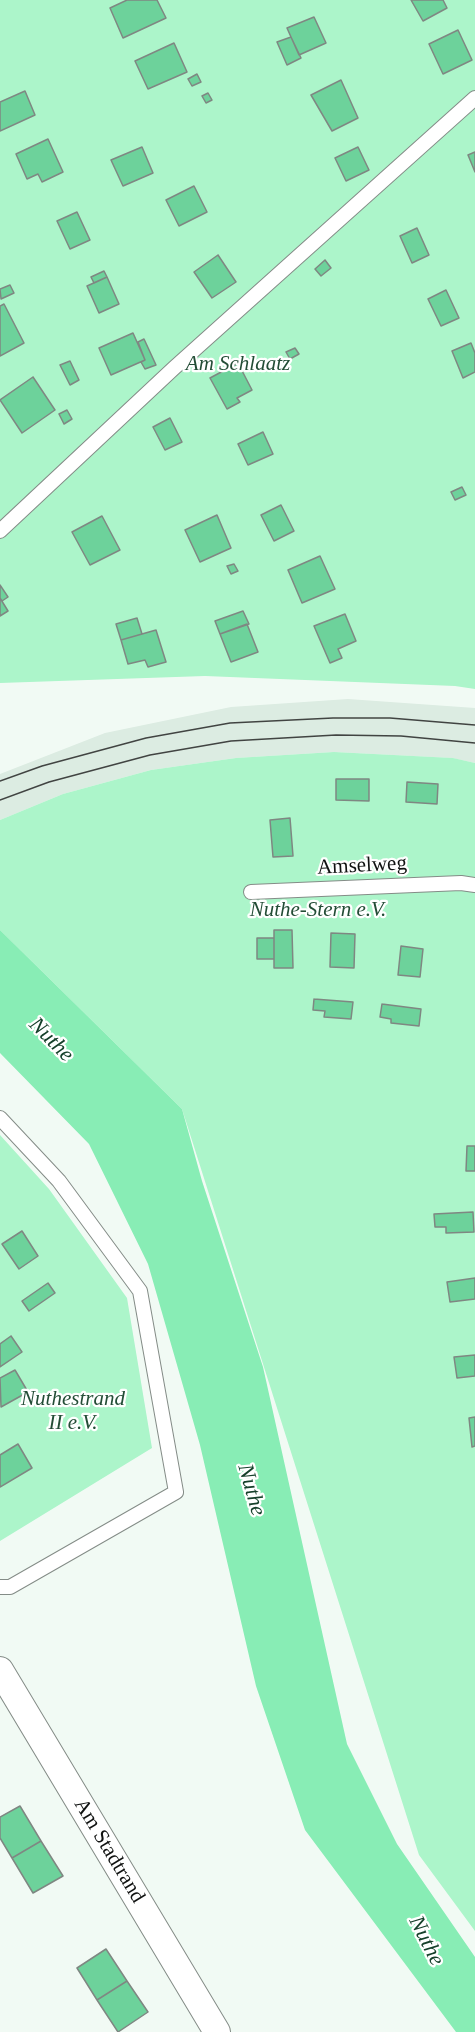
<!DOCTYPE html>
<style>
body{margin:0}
canvas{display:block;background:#f1faf4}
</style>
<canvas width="475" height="2032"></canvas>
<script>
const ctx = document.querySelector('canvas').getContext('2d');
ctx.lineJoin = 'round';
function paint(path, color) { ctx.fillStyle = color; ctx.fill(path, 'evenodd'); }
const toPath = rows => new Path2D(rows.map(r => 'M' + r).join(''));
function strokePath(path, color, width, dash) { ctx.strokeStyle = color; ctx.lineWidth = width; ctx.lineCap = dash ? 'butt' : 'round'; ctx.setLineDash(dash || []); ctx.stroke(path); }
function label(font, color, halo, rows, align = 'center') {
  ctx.font = font + ' Georgia,serif'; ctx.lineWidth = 4.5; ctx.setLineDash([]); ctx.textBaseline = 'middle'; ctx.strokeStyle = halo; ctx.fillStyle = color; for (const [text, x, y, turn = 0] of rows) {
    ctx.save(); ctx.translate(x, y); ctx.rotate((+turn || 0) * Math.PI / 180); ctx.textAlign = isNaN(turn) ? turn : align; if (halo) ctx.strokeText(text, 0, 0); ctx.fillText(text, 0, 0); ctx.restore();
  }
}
paint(toPath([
 [348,699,475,708,475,763,452,758,334,752,236,758,151,770,63,794,0,820,0,774,105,733,231,707]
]), '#dcece2');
paint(toPath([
 [0,0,475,0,475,689,455,686,205,676,0,683],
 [334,752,453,758,475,763,475,1931,419,1855,182,1109,0,930,0,820,63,794,151,770,236,758],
 [0,1135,49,1189,127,1298,152,1448,0,1541]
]), '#acf5ca');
paint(toPath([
 [0,930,182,1109,202,1181,263,1367,347,1744,397,1844,475,1957,475,2032,456,2032,305,1830,256,1686,200,1445,148,1264,89,1144,0,1053]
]), '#88edb5');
const building = toPath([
 [127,0,157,0,166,18,123,38,110,8,127,0],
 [411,0,443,0,447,8,423,21,411,0],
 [314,17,326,43,299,55,287,28,314,17],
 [458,30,472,60,443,74,429,44,458,30],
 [291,37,301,58,287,65,277,42,291,37],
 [174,43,187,72,148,89,135,61,174,43],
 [197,74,201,82,192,86,188,79,197,74],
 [341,80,358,118,332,131,311,95,341,80],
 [25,91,35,115,0,131,0,102,25,91],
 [208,93,212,100,206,103,202,96,208,93],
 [48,139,63,172,42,182,38,174,27,179,16,154,48,139],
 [142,147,153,173,123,186,111,160,142,147],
 [358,147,369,170,346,181,335,158,358,147],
 [475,152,475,172,468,155,475,152],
 [194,186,207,212,179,226,166,200,194,186],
 [77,212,90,240,70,249,57,221,77,212],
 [417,228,429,255,412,263,400,236,417,228],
 [218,255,236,282,212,298,194,272,218,255],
 [325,260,331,268,321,276,315,269,325,260],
 [104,271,107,277,94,283,91,277,104,271],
 [107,277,119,304,99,313,87,286,107,277],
 [10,285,14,293,1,299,0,289,10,285],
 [446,290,459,318,441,326,428,299,446,290],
 [4,304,24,343,0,356,0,306,4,304],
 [133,333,145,360,111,375,99,348,133,333],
 [144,339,156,365,145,369,141,362,145,360,138,342,144,339],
 [471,343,475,353,475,372,463,378,452,351,471,343],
 [295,348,299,354,290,359,286,352,295,348],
 [70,361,79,380,70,385,60,365,70,361],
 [238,363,252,390,237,398,240,402,227,409,210,378,238,363],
 [33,377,55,410,22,433,0,400,33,377],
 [67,410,72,419,64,424,59,414,67,410],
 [170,418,182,442,165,450,153,427,170,418],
 [263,432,273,454,248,465,238,444,263,432],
 [462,487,466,495,455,500,451,492,462,487],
 [281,505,294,531,274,541,261,515,281,505],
 [217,515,231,548,200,562,185,530,217,515],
 [102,516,120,550,90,565,72,532,102,516],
 [320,556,335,589,302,603,288,570,320,556],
 [234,564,238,571,231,574,227,566,234,564],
 [0,585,8,597,2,601,0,598,0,585],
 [0,598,8,611,0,616,0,598],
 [243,611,249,624,220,634,215,621,243,611],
 [345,614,356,641,338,649,342,658,330,663,314,626,345,614],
 [137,618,142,634,121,640,116,624,137,618],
 [247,624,258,652,231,662,220,634,247,624],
 [156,630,166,662,148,667,145,660,128,664,121,640,156,630],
 [336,779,369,779,369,801,336,800,336,779],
 [407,782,438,784,437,804,406,802,407,782],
 [290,818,293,856,273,857,270,820,290,818],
 [274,930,292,930,293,968,274,968,274,930],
 [331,933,355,934,354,968,330,967,331,933],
 [257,938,274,938,274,959,257,959,257,938],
 [401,946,423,949,420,977,398,975,401,946],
 [314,999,353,1002,351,1019,324,1017,325,1011,313,1010,314,999],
 [382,1004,421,1009,419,1026,391,1023,391,1019,380,1017,382,1004],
 [467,1146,475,1146,475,1171,466,1171,467,1146],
 [473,1212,474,1232,446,1233,446,1227,435,1227,434,1214,473,1212],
 [22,1231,38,1256,19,1269,2,1244,22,1231],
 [475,1278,475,1299,450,1302,447,1282,475,1278],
 [48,1283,55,1293,29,1311,22,1301,48,1283],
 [11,1336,22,1352,0,1367,0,1344,11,1336],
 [475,1355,475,1376,457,1378,454,1357,475,1355],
 [15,1370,28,1392,1,1407,0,1378,15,1370],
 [475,1417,475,1446,472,1447,469,1418,475,1417],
 [18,1444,32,1468,0,1487,0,1455,18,1444],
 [20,1806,41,1841,12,1858,0,1838,0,1817,20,1806],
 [41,1841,63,1876,33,1893,12,1858,41,1841],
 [106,1949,127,1981,97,2000,77,1968,106,1949],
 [127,1981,148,2012,118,2032,97,2000,127,1981]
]);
paint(building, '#6dd29b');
strokePath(building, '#7f8782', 1.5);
const lane = toPath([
 [0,531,174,368,475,98],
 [251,892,461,883,475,885],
 [0,1118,59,1181,140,1291,176,1492,10,1587,0,1587]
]);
const street = toPath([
 [0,1670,217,2032]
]);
strokePath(lane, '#848c87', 16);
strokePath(street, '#848c87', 28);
strokePath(lane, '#fff', 14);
strokePath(street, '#fff', 26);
strokePath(toPath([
 [0,781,42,766,146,738,230,723,333,718,390,718,475,725],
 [0,800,49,782,150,755,231,741,336,735,401,736,475,743]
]), '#414442', 1.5);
label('italic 21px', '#234d36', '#fff', [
 ["Am Schlaatz",238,364],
 ["Nuthe-Stern e.V.",318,910],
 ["Nuthestrand",73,1399],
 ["II e.V.",73,1423]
]);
label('21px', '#101211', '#fff', [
 ["Amselweg",362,866,-3],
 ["Am Stadtrand",109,1851,59]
]);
label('italic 22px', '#15402a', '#fff', [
 ["Nuthe",51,1040,45],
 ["Nuthe",251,1490,74],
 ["Nuthe",426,1941,63]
]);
</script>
